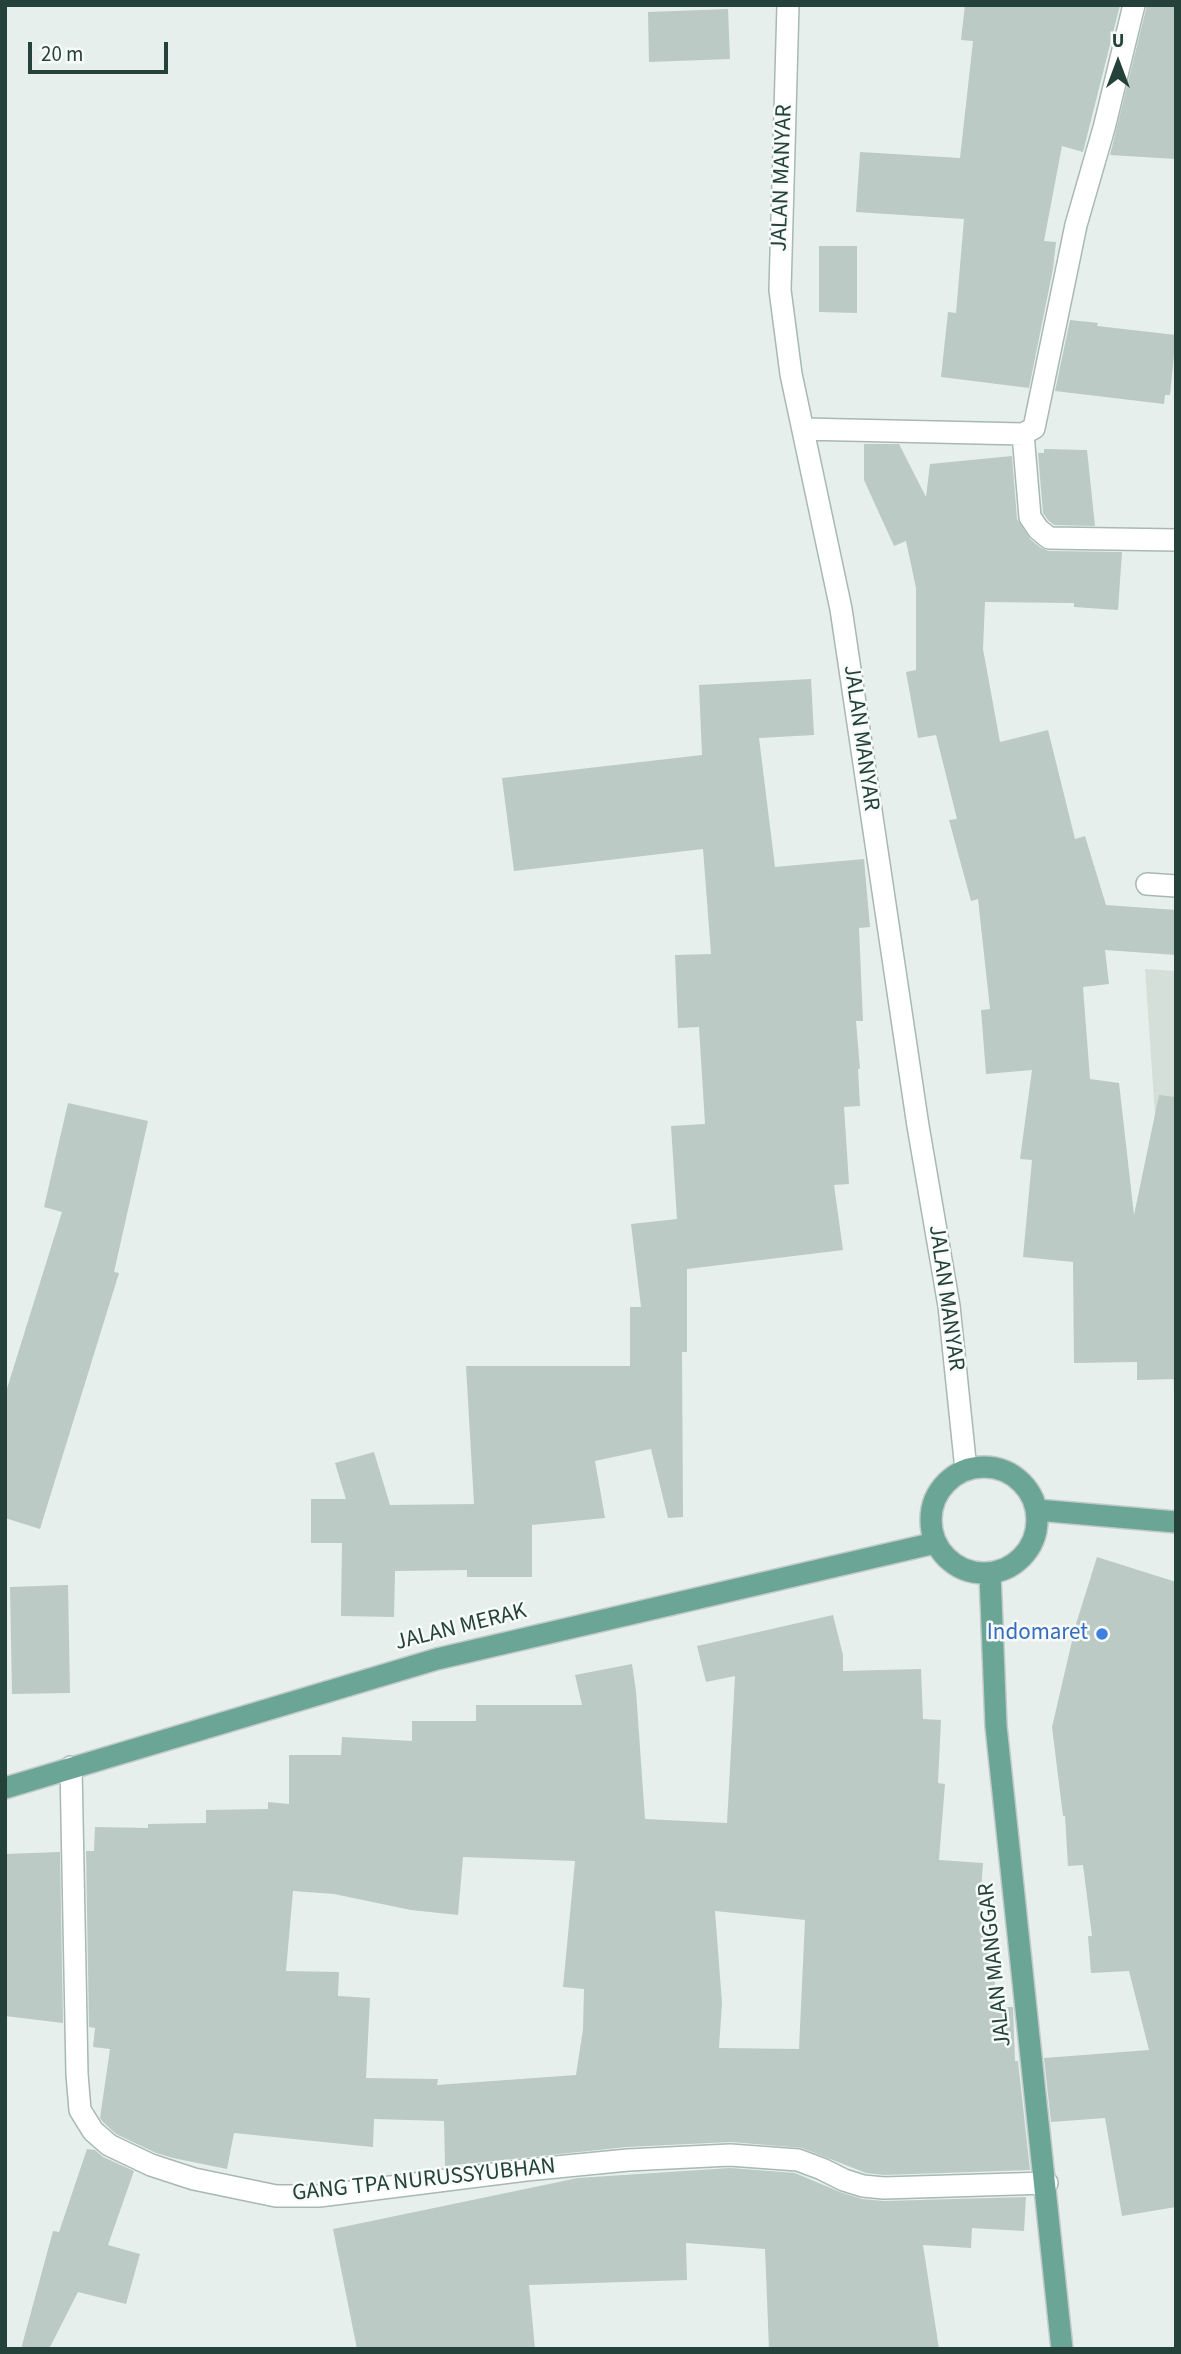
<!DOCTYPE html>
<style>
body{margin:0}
#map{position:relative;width:1181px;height:2354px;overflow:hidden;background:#e6efeb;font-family:"Source Sans 3",sans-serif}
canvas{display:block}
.frame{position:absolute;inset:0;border:7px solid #24423a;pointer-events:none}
.north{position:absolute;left:1083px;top:28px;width:70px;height:70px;-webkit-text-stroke:5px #f7fbf9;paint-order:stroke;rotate:0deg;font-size:19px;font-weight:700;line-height:28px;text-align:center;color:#24423a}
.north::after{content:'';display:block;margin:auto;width:24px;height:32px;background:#24423a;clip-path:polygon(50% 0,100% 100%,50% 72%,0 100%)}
.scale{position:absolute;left:28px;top:42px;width:140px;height:32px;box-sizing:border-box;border:4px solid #24423a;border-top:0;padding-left:9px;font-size:21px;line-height:24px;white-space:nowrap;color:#24423a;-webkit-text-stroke:5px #f7fbf9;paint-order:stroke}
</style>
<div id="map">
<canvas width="1181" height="2354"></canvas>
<div class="frame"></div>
<div class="north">U</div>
<div class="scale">20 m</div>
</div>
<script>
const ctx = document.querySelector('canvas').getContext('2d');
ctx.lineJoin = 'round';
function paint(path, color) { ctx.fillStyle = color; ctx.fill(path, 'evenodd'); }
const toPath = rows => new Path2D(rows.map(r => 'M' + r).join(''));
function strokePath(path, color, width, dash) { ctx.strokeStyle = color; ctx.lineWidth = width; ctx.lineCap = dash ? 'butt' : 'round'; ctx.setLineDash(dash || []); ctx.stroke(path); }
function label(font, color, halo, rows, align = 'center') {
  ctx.font = font + ' "Source Sans 3",sans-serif'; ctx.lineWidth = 5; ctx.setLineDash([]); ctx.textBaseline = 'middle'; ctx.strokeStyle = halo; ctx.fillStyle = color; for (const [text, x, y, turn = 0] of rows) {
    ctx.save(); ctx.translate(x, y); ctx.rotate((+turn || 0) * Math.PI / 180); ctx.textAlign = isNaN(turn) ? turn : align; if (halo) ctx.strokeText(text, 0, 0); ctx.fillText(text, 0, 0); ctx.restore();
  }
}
paint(toPath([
 [1145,969,1176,971,1176,1408,1175,1408]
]), '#d4dfda');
paint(toPath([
 [965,5,1120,5,1083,152,1062,146,1044,241,1056,242,1053,269,1029,388,941,377,948,312,956,313,964,219,856,212,860,152,960,158,973,41,961,40],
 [1147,5,1176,5,1176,159,1110,155],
 [728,9,730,59,649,62,648,12],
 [819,246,857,246,857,313,819,312],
 [1070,320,1098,323,1097,326,1176,335,1170,395,1165,395,1164,404,1055,391],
 [864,444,899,444,926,497,930,464,1012,456,1017,519,1030,539,1041,548,1049,551,1122,552,1118,610,1074,607,1074,603,985,602,983,649,1000,742,1048,730,1075,839,1085,836,1106,905,1176,910,1176,955,1105,950,1109,984,1083,987,1090,1079,1119,1083,1134,1215,1159,1095,1176,1097,1176,1379,1137,1380,1137,1362,1074,1363,1073,1262,1023,1257,1032,1160,1020,1159,1032,1070,986,1074,981,1010,990,1009,978,899,971,901,949,820,957,819,936,735,918,738,906,672,916,670,916,588,906,541,894,546,864,480],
 [1044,449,1087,450,1095,526,1054,525,1048,520,1043,513,1038,453,1044,453],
 [811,679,814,735,759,738,775,867,864,859,870,927,859,928,863,1021,856,1021,860,1069,858,1069,860,1106,844,1107,849,1184,834,1185,843,1250,687,1269,687,1352,682,1352,683,1517,668,1518,651,1449,595,1461,605,1518,532,1525,532,1577,467,1577,467,1570,395,1571,394,1617,341,1616,342,1543,311,1543,311,1499,346,1499,335,1463,374,1452,390,1505,474,1504,466,1366,630,1366,630,1307,641,1307,631,1224,677,1219,671,1126,705,1124,699,1027,678,1028,675,955,711,954,703,849,514,871,502,778,702,755,699,685],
 [68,1103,148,1121,114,1272,119,1273,40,1529,5,1518,5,1395,62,1212,44,1207],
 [1097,1557,1176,1582,1176,2207,1122,2216,1105,2118,1051,2122,1044,2058,1149,2050,1129,1971,1091,1973,1088,1936,1092,1936,1083,1865,1068,1866,1065,1816,1063,1816,1052,1727,1076,1624],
 [68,1585,70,1693,12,1694,10,1587],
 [833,1615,843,1655,843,1671,921,1669,923,1719,941,1720,938,1783,945,1784,939,1860,983,1863,979,1917,997,1918,994,2007,1013,2007,1015,2061,1018,2061,1030,2170,884,2175,866,2173,802,2148,731,2142,627,2147,445,2166,444,2121,374,2119,373,2147,234,2133,227,2169,173,2158,156,2153,116,2134,103,2122,100,2118,110,2049,93,2047,95,2028,89,2027,86,1851,94,1851,95,1827,148,1828,148,1824,206,1823,206,1810,268,1809,268,1802,289,1804,289,1755,341,1755,342,1737,412,1741,412,1721,476,1721,476,1705,582,1705,575,1675,632,1664,636,1691,645,1819,727,1823,735,1676,706,1682,697,1646],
 [463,1857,575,1861,563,1987,584,1989,583,2029,576,2075,437,2085,438,2079,366,2078,370,1998,338,1996,339,1972,286,1971,293,1891,334,1894,411,1910,458,1915],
 [715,1911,805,1920,799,2049,719,2048,722,2003],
 [60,1852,63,2023,5,2016,5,1854],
 [87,2149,95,2150,103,2157,134,2171,108,2245,140,2254,126,2304,78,2292,49,2349,21,2349,53,2231,59,2232],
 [730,2168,795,2173,840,2192,862,2199,884,2201,1026,2197,1024,2231,972,2228,971,2248,923,2245,939,2349,769,2349,765,2249,686,2243,687,2280,529,2285,535,2349,357,2349,333,2229,578,2178]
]), '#bbcac4');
const minor = toPath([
 [788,5,780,290,791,374,841,609,918,1126,949,1306,966,1470],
 [803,429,1023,434,1034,428,1076,225,1104,128,1134,5],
 [1023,434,1030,517,1038,529,1049,538,1176,540],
 [1147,884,1176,886],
 [71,1767,77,2074,80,2110,93,2131,109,2145,151,2165,194,2179,276,2196,319,2196,526,2170,628,2160,730,2155,798,2160,822,2169,844,2180,863,2186,884,2188,1047,2183]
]);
const major = toPath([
 '931 1520a53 53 0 1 1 106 0a53 53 0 1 1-106 0Z',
 [1037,1510,1176,1522],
 [990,1574,996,1726,1062,2349],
 [5,1788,437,1659,935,1543]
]);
strokePath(minor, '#a8b8b2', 24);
strokePath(major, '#c2cac8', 24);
strokePath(minor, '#fff', 21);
strokePath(major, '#6aa596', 21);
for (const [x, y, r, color] of [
 [1102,1634,7,"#3f7fe0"]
]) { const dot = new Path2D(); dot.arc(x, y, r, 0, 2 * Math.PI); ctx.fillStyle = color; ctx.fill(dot); strokePath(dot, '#f7fbf9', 2.5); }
label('23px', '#24423a', '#f7fbf9', [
 ["JALAN MANYAR",783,178,-88],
 ["JALAN MANYAR",860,738,82],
 ["JALAN MANYAR",945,1298,82],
 ["JALAN MERAK",461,1628,-14],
 ["JALAN MANGGAR",996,1965,-96],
 ["GANG TPA NURUSSYUBHAN",424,2181,-6]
]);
label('23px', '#366cbe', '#f7fbf9', [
 ["Indomaret",1088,1634]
], 'right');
</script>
